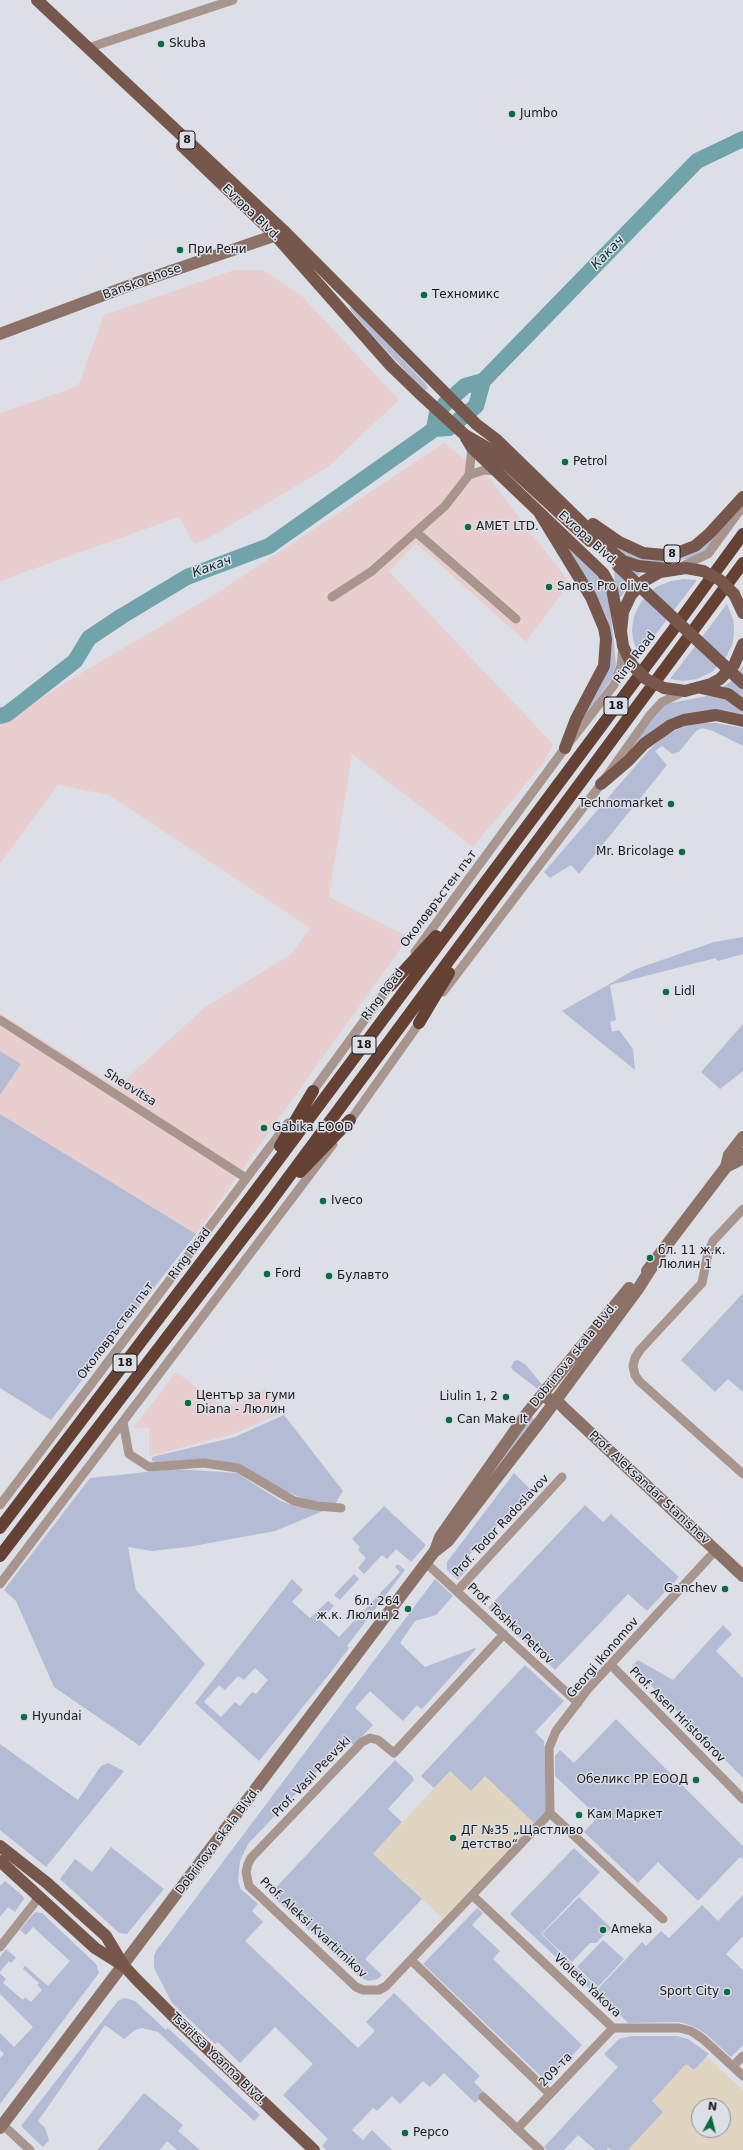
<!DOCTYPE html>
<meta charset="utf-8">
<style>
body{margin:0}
#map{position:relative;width:743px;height:2150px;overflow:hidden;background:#dddfe7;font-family:"DejaVu Sans",sans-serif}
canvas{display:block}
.north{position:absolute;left:691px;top:2098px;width:40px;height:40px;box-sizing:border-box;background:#dddfe7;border:1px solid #8e9096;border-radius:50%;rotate:7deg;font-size:11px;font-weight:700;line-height:16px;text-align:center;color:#18191c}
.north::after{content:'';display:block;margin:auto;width:14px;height:18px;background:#0a6c41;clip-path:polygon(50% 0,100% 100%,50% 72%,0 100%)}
</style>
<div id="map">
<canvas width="743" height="2150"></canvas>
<div class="north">N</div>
</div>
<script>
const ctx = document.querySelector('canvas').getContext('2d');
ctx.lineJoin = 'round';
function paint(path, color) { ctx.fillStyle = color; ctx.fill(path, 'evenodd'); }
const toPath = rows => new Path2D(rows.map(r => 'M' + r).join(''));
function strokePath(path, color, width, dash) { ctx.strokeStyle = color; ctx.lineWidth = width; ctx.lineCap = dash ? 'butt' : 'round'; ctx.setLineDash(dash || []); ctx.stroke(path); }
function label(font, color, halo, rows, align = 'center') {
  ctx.font = font + ' "DejaVu Sans",sans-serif'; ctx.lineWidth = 3; ctx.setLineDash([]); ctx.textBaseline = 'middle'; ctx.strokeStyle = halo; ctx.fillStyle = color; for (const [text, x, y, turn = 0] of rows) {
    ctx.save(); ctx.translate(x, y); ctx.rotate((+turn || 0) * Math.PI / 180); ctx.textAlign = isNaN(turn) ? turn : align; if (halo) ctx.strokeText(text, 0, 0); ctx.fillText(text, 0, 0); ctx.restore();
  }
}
paint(toPath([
 [234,270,263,270,302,296,399,400,328,467,214,535,194,544,179,517,0,581,0,413,78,386,104,315],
 [444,443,489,478,570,583,526,642,416,543,389,571,553,744,544,762,473,847,352,754,329,897,409,937,196,1234,0,1114,0,1095,21,1064,0,1051,0,1013,117,1087,204,1008,291,954,310,928,109,795,58,785,0,864,0,725,71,679,217,593],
 [176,1372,224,1407,240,1402,266,1389,283,1412,234,1434,149,1456,149,1428,133,1428]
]), '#e9cecf');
paint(toPath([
 [450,1771,485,1776,534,1823,443,1919,373,1854],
 [706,2056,743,2090,743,2150,628,2150,663,2112,651,2101,686,2064,694,2070],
 [699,2106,723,2106,723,2130,699,2130]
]), '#dfd5c0');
paint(toPath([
 [351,306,426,384,428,389,425,390,413,379,372,335,350,309],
 [720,531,704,553,692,558,645,565,622,556,607,539,657,559],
 [563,541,606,585,610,606,616,664,613,677,583,719,611,635,607,618,600,604],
 [621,562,641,573,630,584,621,597,618,597,616,593,614,570],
 [684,579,697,580,639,656,633,640,632,630,634,616,641,602,656,587,671,581],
 [727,604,733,619,734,628,733,643,726,657,712,672,697,679,683,681,670,679],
 [743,665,743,696,722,688,731,681],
 [707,696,724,697,743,708,743,717,725,713,645,738,627,752,654,714,666,704],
 [701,723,716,723,743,728,743,746,713,731,702,728,696,731,679,752,672,754,662,746,655,751,667,765,579,874,571,865,550,878,544,872,651,748,669,733,686,726],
 [743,937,743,954,718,961,715,958,712,959,610,985,616,1020,610,1022,612,1032,619,1030,633,1049,635,1070,562,1011,636,969,714,942],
 [743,1024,743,1071,720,1089,701,1072],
 [0,1051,21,1064,0,1095],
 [0,1114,196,1234,51,1420,0,1388],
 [743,1293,743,1392,728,1379,715,1392,681,1360],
 [514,1361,518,1360,526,1365,543,1386,539,1390,513,1370,511,1367],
 [284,1415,343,1491,335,1504,307,1500,278,1488,239,1464,209,1459,157,1462,152,1461,152,1457,235,1437],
 [530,1416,535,1419,474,1501,472,1497],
 [175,1469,237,1473,279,1500,294,1506,326,1510,275,1531,188,1547,152,1551,128,1547,136,1590,205,1664,140,1746,54,1687,16,1601,4,1590,90,1478],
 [514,1473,531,1490,461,1564,467,1570,458,1580,447,1570,447,1562],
 [585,1505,603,1522,611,1514,679,1577,647,1611,628,1594,555,1670,488,1608],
 [384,1506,426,1545,411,1562,396,1549,387,1559,382,1555,364,1574,358,1568,366,1558,358,1550,360,1547,352,1539],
 [398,1564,405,1570,347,1646,349,1648,331,1672,259,1761,195,1703,292,1579,303,1590,292,1602,310,1618,328,1601,334,1606,320,1620,339,1637,400,1572,395,1567],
 [255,1668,268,1680,256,1694,252,1692,240,1706,235,1702,221,1717,204,1702,219,1685,225,1690,238,1676,244,1680],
 [354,1574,359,1579,340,1600,334,1595],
 [435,1579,453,1596,436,1615,415,1621,400,1643,425,1667,475,1648,476,1649,422,1709,417,1705,403,1721,370,1691,355,1708,373,1725,354,1745,347,1740,248,1844,240,1861,238,1881,241,1889,258,1904,252,1911,263,1922,245,1941,358,2048,375,2031,366,2022,394,1993,480,2076,474,2082,485,2093,475,2103,444,2073,430,2087,423,2081,400,2104,392,2096,377,2111,373,2108,352,2130,363,2140,372,2130,392,2150,326,2150,322,2146,328,2139,283,2095,313,2064,275,2027,240,2063,218,2042,215,2044,172,2003,154,1968,154,1956,156,1951],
 [723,1625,732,1634,716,1651,743,1678,743,1778,632,1666,638,1660,673,1680],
 [525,1665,564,1701,535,1732,544,1741,546,1811,534,1823,485,1776,471,1791,450,1771,434,1788,421,1776],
 [616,1719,743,1846,743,1859,740,1857,698,1901,658,1862,638,1883,584,1832,598,1817,555,1776,555,1756,560,1750,574,1763],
 [0,1744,78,1800,101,1766,108,1763,124,1771,46,1867,0,1830],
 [395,1760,412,1776,414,1780,388,1809,402,1822,373,1854,422,1899,365,1959,382,1975,378,1979,368,1981,358,1976,270,1894],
 [111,1847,164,1889,127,1934,119,1933,60,1879,75,1859,92,1872],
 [574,1848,600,1872,541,1934,597,1988,593,1992,510,1914],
 [5,1881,23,1896,24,1899,15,1912,8,1907,0,1917,0,1886],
 [743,1895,743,1936,726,1954,743,1970,743,2045,731,2057,706,2034,693,2026,679,2022,628,2023,596,1991,642,1942,646,1946,661,1931,669,1938,702,1905,718,1921],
 [579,1897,611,1928,596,1943,590,1943,572,1962,542,1934],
 [477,1908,483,1913,472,1925,500,1951,493,1959,582,2045,547,2082,423,1964],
 [35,1912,42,1913,96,1964,99,1973,0,2104,0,2058,4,2054,0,2050,0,2033,14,2047,33,2027,0,1994,0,1973,6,1979,3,1983,23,2000,25,1997,31,2002,42,1990,37,1985,39,1983,23,1969,25,1966,16,1958,11,1963,9,1961,0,1972,0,1957,6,1949,48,1986,70,1961,33,1927,26,1935,20,1930],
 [603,1940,624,1959,598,1987,577,1967],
 [124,1998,135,2001,166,2030,168,2028,260,2115,254,2121,158,2032,142,2028,135,2030,124,2039,105,2025,38,2121,45,2128,49,2140,43,2147,21,2126,118,2001],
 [632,2036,677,2036,688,2039,709,2054,694,2070,686,2064,652,2101,663,2112,628,2150,611,2150,609,2148,606,2150,595,2150,578,2135,564,2150,547,2150,544,2147,618,2067,604,2054,619,2039],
 [144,2093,183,2125,178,2131,200,2150,177,2150,167,2141,160,2150,97,2150]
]), '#b4bbd5');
strokePath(toPath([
 [434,429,437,413,445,404,465,386,483,381,697,161,743,139],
 [0,716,7,714,75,661,89,638,122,616,187,577,269,546,429,433,434,429,449,428,476,406,483,381]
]), '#71a4aa', 16);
strokePath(toPath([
 [88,48,233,0],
 [469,475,484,470,497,471],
 [416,532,516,619],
 [680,567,708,554,743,506],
 [332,597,372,571,445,506,469,475,472,448],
 [415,952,565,748,614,685,621,666,623,646],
 [443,992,601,784,650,715,662,702,685,691],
 [0,1020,246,1178],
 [310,1095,393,981],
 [347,1125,423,1018],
 [743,1209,713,1241,708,1253,702,1283,640,1350,635,1358,633,1366,635,1375,639,1381,743,1474],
 [123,1422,129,1454,149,1467,204,1463,238,1468,294,1501,317,1506,341,1508],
 [0,1505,288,1123],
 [426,1563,578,1703],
 [0,1584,333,1144],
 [457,1591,562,1477],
 [504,1634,394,1753,378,1740,370,1738,362,1742,251,1858,248,1864,246,1872,249,1886,356,1987,363,1990,379,1990,386,1986,550,1813,549,1748,556,1731,588,1689,716,1550],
 [611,1665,743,1799],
 [550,1813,663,1919],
 [472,1895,613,2028,679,2028,691,2031,703,2039,743,2076],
 [0,1947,40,1896],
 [411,1960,550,2094],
 [733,2066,743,2056],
 [483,2097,540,2150],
 [3,2125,30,2150],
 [517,2129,613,2028]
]), '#a8958e', 9);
strokePath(toPath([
 [0,334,136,283,285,232],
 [726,1167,738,1161,743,1154],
 [647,1271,726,1167,729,1155,743,1137],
 [548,1399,556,1400,566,1410,743,1576],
 [435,1551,440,1537,528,1412,629,1288],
 [0,2128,434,1552,448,1541,539,1423,638,1289,652,1267]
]), '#8b7166', 12);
strokePath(toPath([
 [37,0,285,232,476,424,497,440,612,552,623,561,638,566,669,569],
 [182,146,276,236,391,366,419,393,465,435,491,450,590,541],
 [466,438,472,448,603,573,612,589,621,636],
 [539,512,591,597,604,628,606,639,604,666,576,719,565,748],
 [593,524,619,542,643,553,664,555,674,554,695,546,709,534,743,497],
 [734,594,743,613],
 [632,665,623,646,621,631,623,612,631,595,644,581,660,572,686,568,703,571],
 [664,688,685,691,711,684,720,679,734,665,743,644],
 [701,688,728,694,743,705],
 [601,784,628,761,644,744,671,725,684,720,716,715,743,721],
 [0,1846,47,1883,106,1936,124,1966,137,1980,179,2022,314,2150],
 [0,1861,95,1948,122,1965]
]), '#77574b', 12);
strokePath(toPath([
 [390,986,436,936],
 [419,1023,449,973],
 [280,1146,313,1091],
 [300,1172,350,1120],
 [0,1528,250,1198,670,634,743,534],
 [0,1556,265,1209,743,563]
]), '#654133', 12);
strokePath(toPath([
 [618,566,743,683],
 [703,571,720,580,734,594],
 [632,665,646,679,664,688]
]), '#77574b', 12);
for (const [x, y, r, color] of [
 [161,44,4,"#0a6c41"],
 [512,114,4,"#0a6c41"],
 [180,250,4,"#0a6c41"],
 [424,295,4,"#0a6c41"],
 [565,462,4,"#0a6c41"],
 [468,527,4,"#0a6c41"],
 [549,587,4,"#0a6c41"],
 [671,804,4,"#0a6c41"],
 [682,852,4,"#0a6c41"],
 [666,992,4,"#0a6c41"],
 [264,1128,4,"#0a6c41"],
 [323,1201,4,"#0a6c41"],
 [650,1258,4,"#0a6c41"],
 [267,1274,4,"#0a6c41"],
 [329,1276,4,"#0a6c41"],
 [506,1397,4,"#0a6c41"],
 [188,1403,4,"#0a6c41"],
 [449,1420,4,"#0a6c41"],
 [725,1589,4,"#0a6c41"],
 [408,1609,4,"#0a6c41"],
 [24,1717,4,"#0a6c41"],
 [696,1780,4,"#0a6c41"],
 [579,1815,4,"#0a6c41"],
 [453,1838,4,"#0a6c41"],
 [603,1930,4,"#0a6c41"],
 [727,1992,4,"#0a6c41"],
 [405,2133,4,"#0a6c41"]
]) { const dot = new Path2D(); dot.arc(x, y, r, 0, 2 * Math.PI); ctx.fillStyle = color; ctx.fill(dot); strokePath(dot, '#dddfe7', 1.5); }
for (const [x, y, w] of [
 [187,140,16],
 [672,554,16],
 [616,706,24],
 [364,1045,24],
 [125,1363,24]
]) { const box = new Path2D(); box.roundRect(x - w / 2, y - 9, w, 18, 3); ctx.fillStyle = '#dddfe7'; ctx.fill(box); strokePath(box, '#18191c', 1); }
label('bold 11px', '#18191c', null, [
 ["8",187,140],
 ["8",672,554],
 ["18",616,706],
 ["18",364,1045],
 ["18",125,1363]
]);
label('12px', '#18191c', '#dddfe7', [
 ["Skuba",169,44],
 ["Jumbo",520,114],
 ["При Рени",188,250],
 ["Техномикс",432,295],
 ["Petrol",573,462],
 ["AMET LTD.",476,527],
 ["Sanos Pro olive",557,587],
 ["Technomarket",663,804,"right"],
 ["Mr. Bricolage",674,852,"right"],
 ["Lidl",674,992],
 ["Gabika EOOD",272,1128],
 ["Iveco",331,1201],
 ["бл. 11 ж.к.",658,1251],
 ["Люлин 1",658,1265],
 ["Ford",275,1274],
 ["Булавто",337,1276],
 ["Център за гуми",196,1396],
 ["Diana - Люлин",196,1410],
 ["Liulin 1, 2",498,1397,"right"],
 ["Can Make It",457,1420],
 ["Ganchev",717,1589,"right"],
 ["бл. 264",400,1602,"right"],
 ["ж.к. Люлин 2",400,1616,"right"],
 ["Hyundai",32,1717],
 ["Обеликс РР ЕООД",688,1780,"right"],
 ["Кам Маркет",587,1815],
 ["ДГ №35 „Щастливо",461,1831],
 ["детство“",461,1845],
 ["Ameka",611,1930],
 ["Sport City",719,1992,"right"],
 ["Pepco",413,2133]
], 'left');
label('12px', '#18191c', '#dddfe7', [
 ["Evropa Blvd.",251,213,44],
 ["Bansko shose",142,282,-20],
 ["Evropa Blvd.",588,539,42],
 ["Ring Road",635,658,-53],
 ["Околовръстен път",439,899,-53],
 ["Ring Road",383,995,-53],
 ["Sheovitsa",130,1088,32],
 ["Ring Road",190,1254,-53],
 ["Околовръстен път",116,1331,-53],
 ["Dobrinova skala Blvd.",574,1355,-51],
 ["Prof. Aleksandar Stanishev",649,1488,43],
 ["Prof. Todor Radoslavov",501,1526,-47],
 ["Prof. Toshko Petrov",510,1624,43],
 ["Georgi Ikonomov",603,1658,-49],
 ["Prof. Asen Hristoforov",677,1715,45],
 ["Prof. Vasil Peevski",312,1777,-46],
 ["Dobrinova skala Blvd.",218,1841,-53],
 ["Prof. Aleksi Kvartirnikov",313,1928,43],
 ["Violeta Yakova",587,1986,43],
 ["Tsaritsa Yoanna Blvd.",218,2059,44],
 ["209-та",556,2070,-46]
]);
label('italic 13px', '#003237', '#dddfe7', [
 ["Какач",608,253,-46],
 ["Какач",212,567,-20]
]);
</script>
